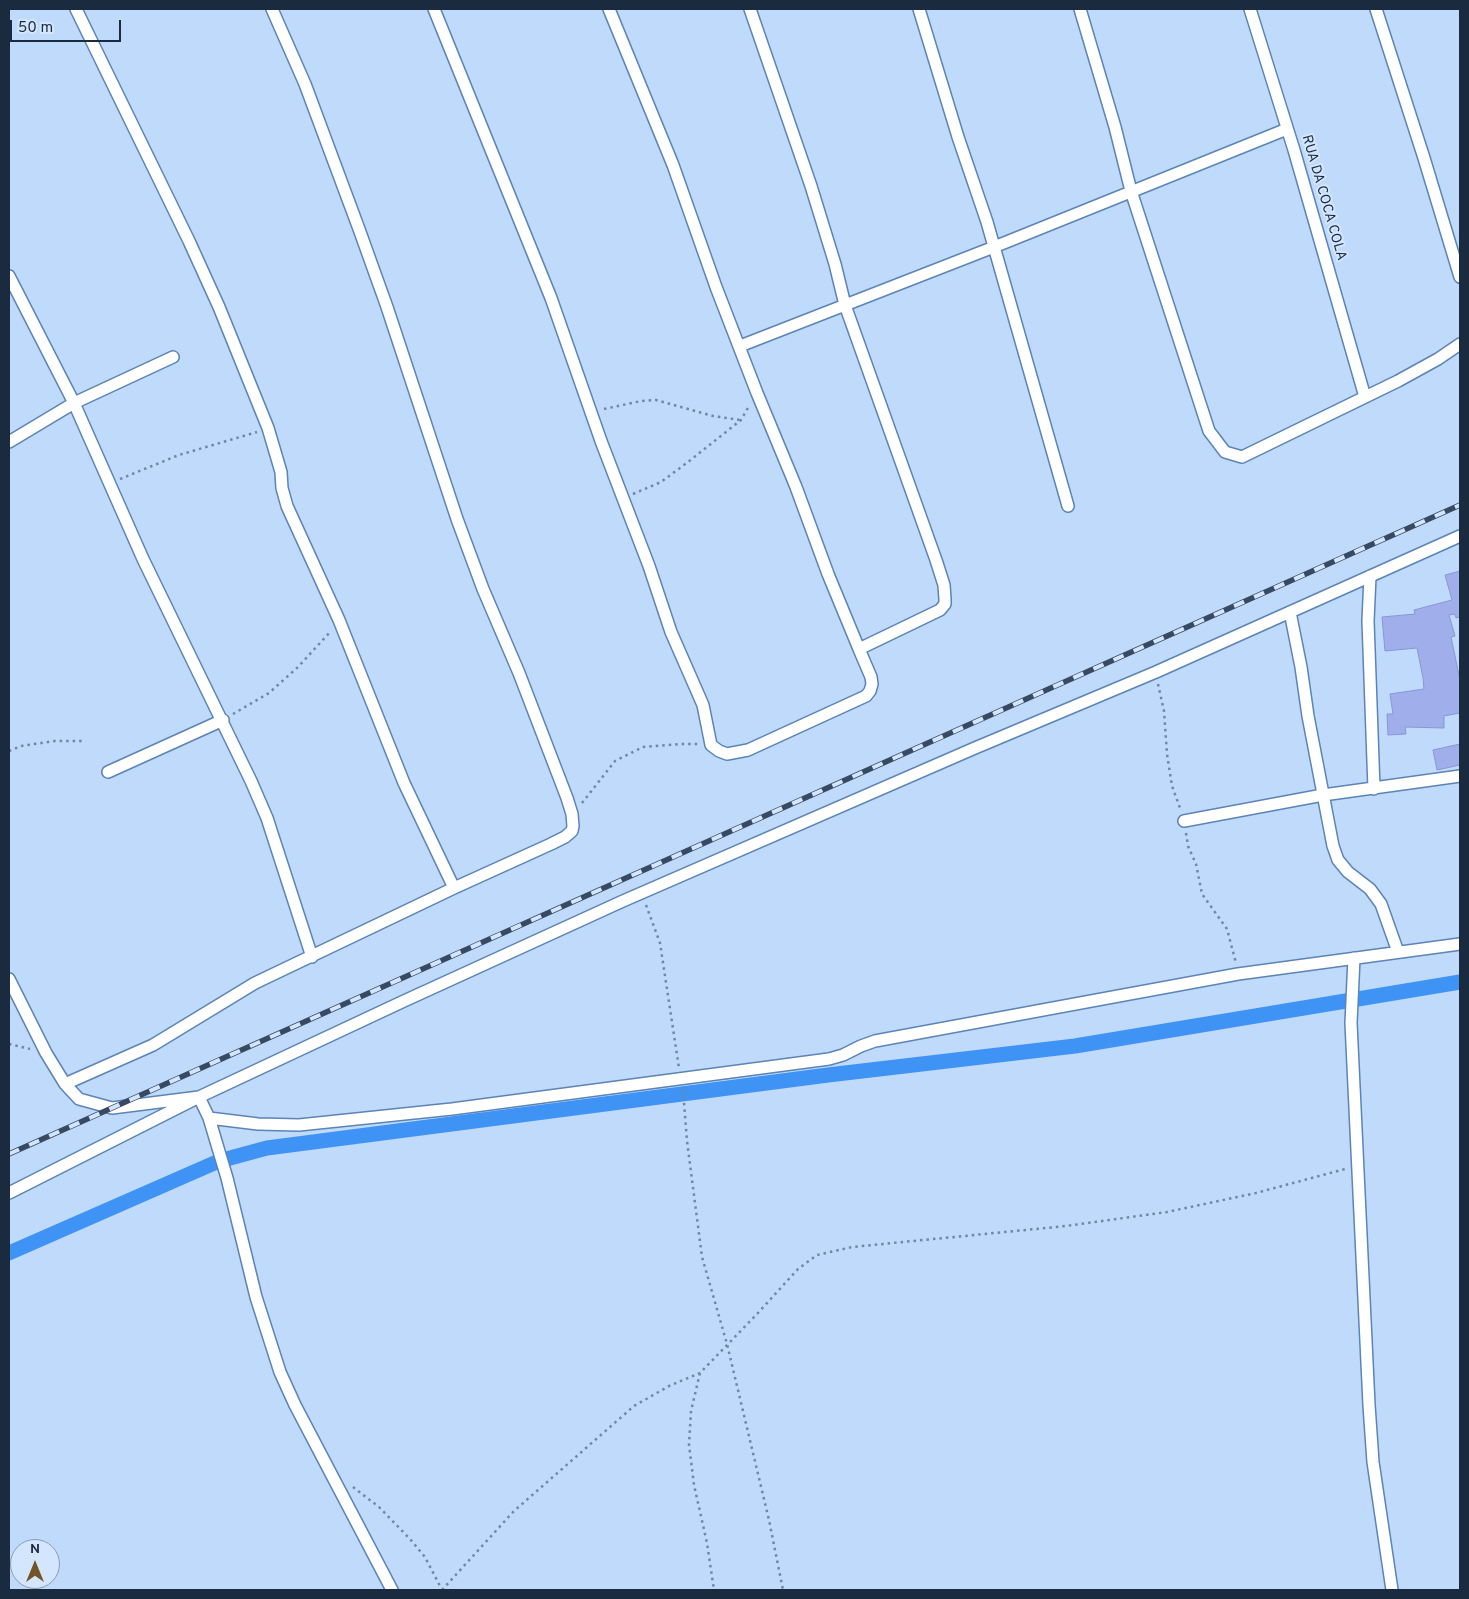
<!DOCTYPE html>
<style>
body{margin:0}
#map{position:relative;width:1469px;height:1599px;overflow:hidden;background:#bfdafb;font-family:Overpass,sans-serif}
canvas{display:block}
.frame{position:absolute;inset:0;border:10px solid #1a2b40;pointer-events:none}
.north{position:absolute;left:10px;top:1539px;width:50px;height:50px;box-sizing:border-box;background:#d4e6fd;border:1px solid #8a9bb1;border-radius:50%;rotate:0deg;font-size:14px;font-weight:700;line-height:20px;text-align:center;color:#1a2b40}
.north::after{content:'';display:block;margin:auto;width:18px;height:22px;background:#725428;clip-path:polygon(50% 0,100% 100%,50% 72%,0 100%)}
.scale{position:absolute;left:10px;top:20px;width:111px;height:22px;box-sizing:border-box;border:2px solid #1a2b40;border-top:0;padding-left:6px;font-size:15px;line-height:18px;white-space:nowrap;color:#1a2b40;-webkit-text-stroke:4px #d4e6fd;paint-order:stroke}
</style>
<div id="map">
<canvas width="1469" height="1599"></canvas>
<div class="frame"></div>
<div class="north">N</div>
<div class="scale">50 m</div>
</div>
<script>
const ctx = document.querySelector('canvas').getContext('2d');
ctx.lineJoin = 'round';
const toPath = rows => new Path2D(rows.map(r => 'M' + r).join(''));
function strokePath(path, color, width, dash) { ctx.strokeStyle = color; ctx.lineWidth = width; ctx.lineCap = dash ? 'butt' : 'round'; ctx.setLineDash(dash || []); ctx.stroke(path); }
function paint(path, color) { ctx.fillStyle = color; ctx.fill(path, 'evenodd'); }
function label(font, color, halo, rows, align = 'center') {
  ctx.font = font + ' Overpass,sans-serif'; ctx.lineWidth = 4; ctx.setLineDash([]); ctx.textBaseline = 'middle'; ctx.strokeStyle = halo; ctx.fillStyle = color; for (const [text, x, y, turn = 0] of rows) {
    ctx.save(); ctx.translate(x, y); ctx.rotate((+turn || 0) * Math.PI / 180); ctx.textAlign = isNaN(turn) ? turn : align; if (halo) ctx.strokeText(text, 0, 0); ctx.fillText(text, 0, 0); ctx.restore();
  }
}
strokePath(toPath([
 [9,1253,219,1161,267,1148,828,1075,1075,1046,1460,982]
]), '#3e93f5', 15);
const building = toPath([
 [1460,571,1460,617,1456,618,1455,614,1449,615,1455,636,1451,637,1460,680,1460,713,1444,716,1444,728,1405,727,1406,734,1388,735,1387,714,1393,714,1390,694,1424,689,1423,678,1417,648,1385,651,1382,617,1415,614,1414,610,1452,600,1445,575,1460,571],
 [1460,744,1460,765,1437,770,1433,750,1460,744]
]);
paint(building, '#a0aeec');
strokePath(building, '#8996d3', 1);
const minor = toPath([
 [76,9,189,241,219,307,268,428,281,472,282,488,287,506,339,620,404,783,454,888],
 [434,9,551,298,601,441,649,566,671,632,703,705,711,745,719,751,727,754,748,750,866,696,870,691,872,684,871,677,859,649,940,610,945,604,945,599,944,585,936,560,845,305,835,264,811,186,750,9],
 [609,9,673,165,716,287,757,393,796,487,828,574,859,649],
 [919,9,958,137,987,222,1068,506],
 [1080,9,1115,127,1131,191,1209,431,1225,452,1242,457,1398,381,1438,359,1460,344],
 [1250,9,1294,150,1365,397],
 [1376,9,1424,158,1460,277],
 [9,276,74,403,143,559,251,781,267,818,312,957],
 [740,346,994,247,1287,129],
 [9,442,74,403,173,357],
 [1370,576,1368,621,1374,789],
 [1290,612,1301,667,1308,716,1333,846,1338,860,1348,872,1370,889,1381,904,1398,952],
 [108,772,223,720],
 [1184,821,1323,795,1460,776],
 [1354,958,1351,1023,1369,1405,1373,1462,1392,1590],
 [9,979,46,1053,65,1084,79,1099,112,1108,199,1097,209,1118,258,1124,299,1125,452,1109,829,1059,843,1055,861,1046,875,1041,1113,997,1238,974,1460,944],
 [65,1084,153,1045,255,983,454,888,551,844,565,837,572,831,573,826,572,814,567,798,519,673,483,589,457,519,387,307,359,229,305,84,272,9],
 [209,1118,227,1178,256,1297,280,1372,295,1405,392,1590],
 [9,1193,199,1097,404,1001,623,901,975,748,1156,672,1460,536]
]);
strokePath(minor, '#5b84b7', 14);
strokePath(toPath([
 [604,409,641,401,656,400,713,416,740,420],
 [120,479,179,455,257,432],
 [633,494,661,482,688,462,741,420,749,406],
 [1158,684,1164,711,1167,754,1172,786,1180,808],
 [233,714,269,693,298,667,331,631],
 [9,751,21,746,55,741,82,741],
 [582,803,615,761,643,747,681,744,698,744],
 [1186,833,1188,846,1196,864,1202,894,1227,929,1236,963],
 [646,905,660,943,679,1068],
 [9,1044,30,1049],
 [683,1090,687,1141,702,1257,727,1344,769,1520,783,1590],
 [700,1373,691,1411,689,1445,694,1485,707,1543,714,1590],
 [353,1487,379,1507,410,1539,425,1557,442,1590],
 [442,1590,514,1511,634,1406,669,1386,700,1373,757,1314,798,1269,817,1255,852,1247,1066,1226,1167,1212,1256,1193,1345,1169]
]), '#7187a2', 2.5, [2.5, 4]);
strokePath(minor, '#fff', 11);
const rail = toPath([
 [9,1154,1460,505]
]);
strokePath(rail, '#384a62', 5.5);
strokePath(rail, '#d4e6fd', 4, [11]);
label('14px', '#1a2b40', '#d4e6fd', [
 ["RUA DA COCA COLA",1323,198,74]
]);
</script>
